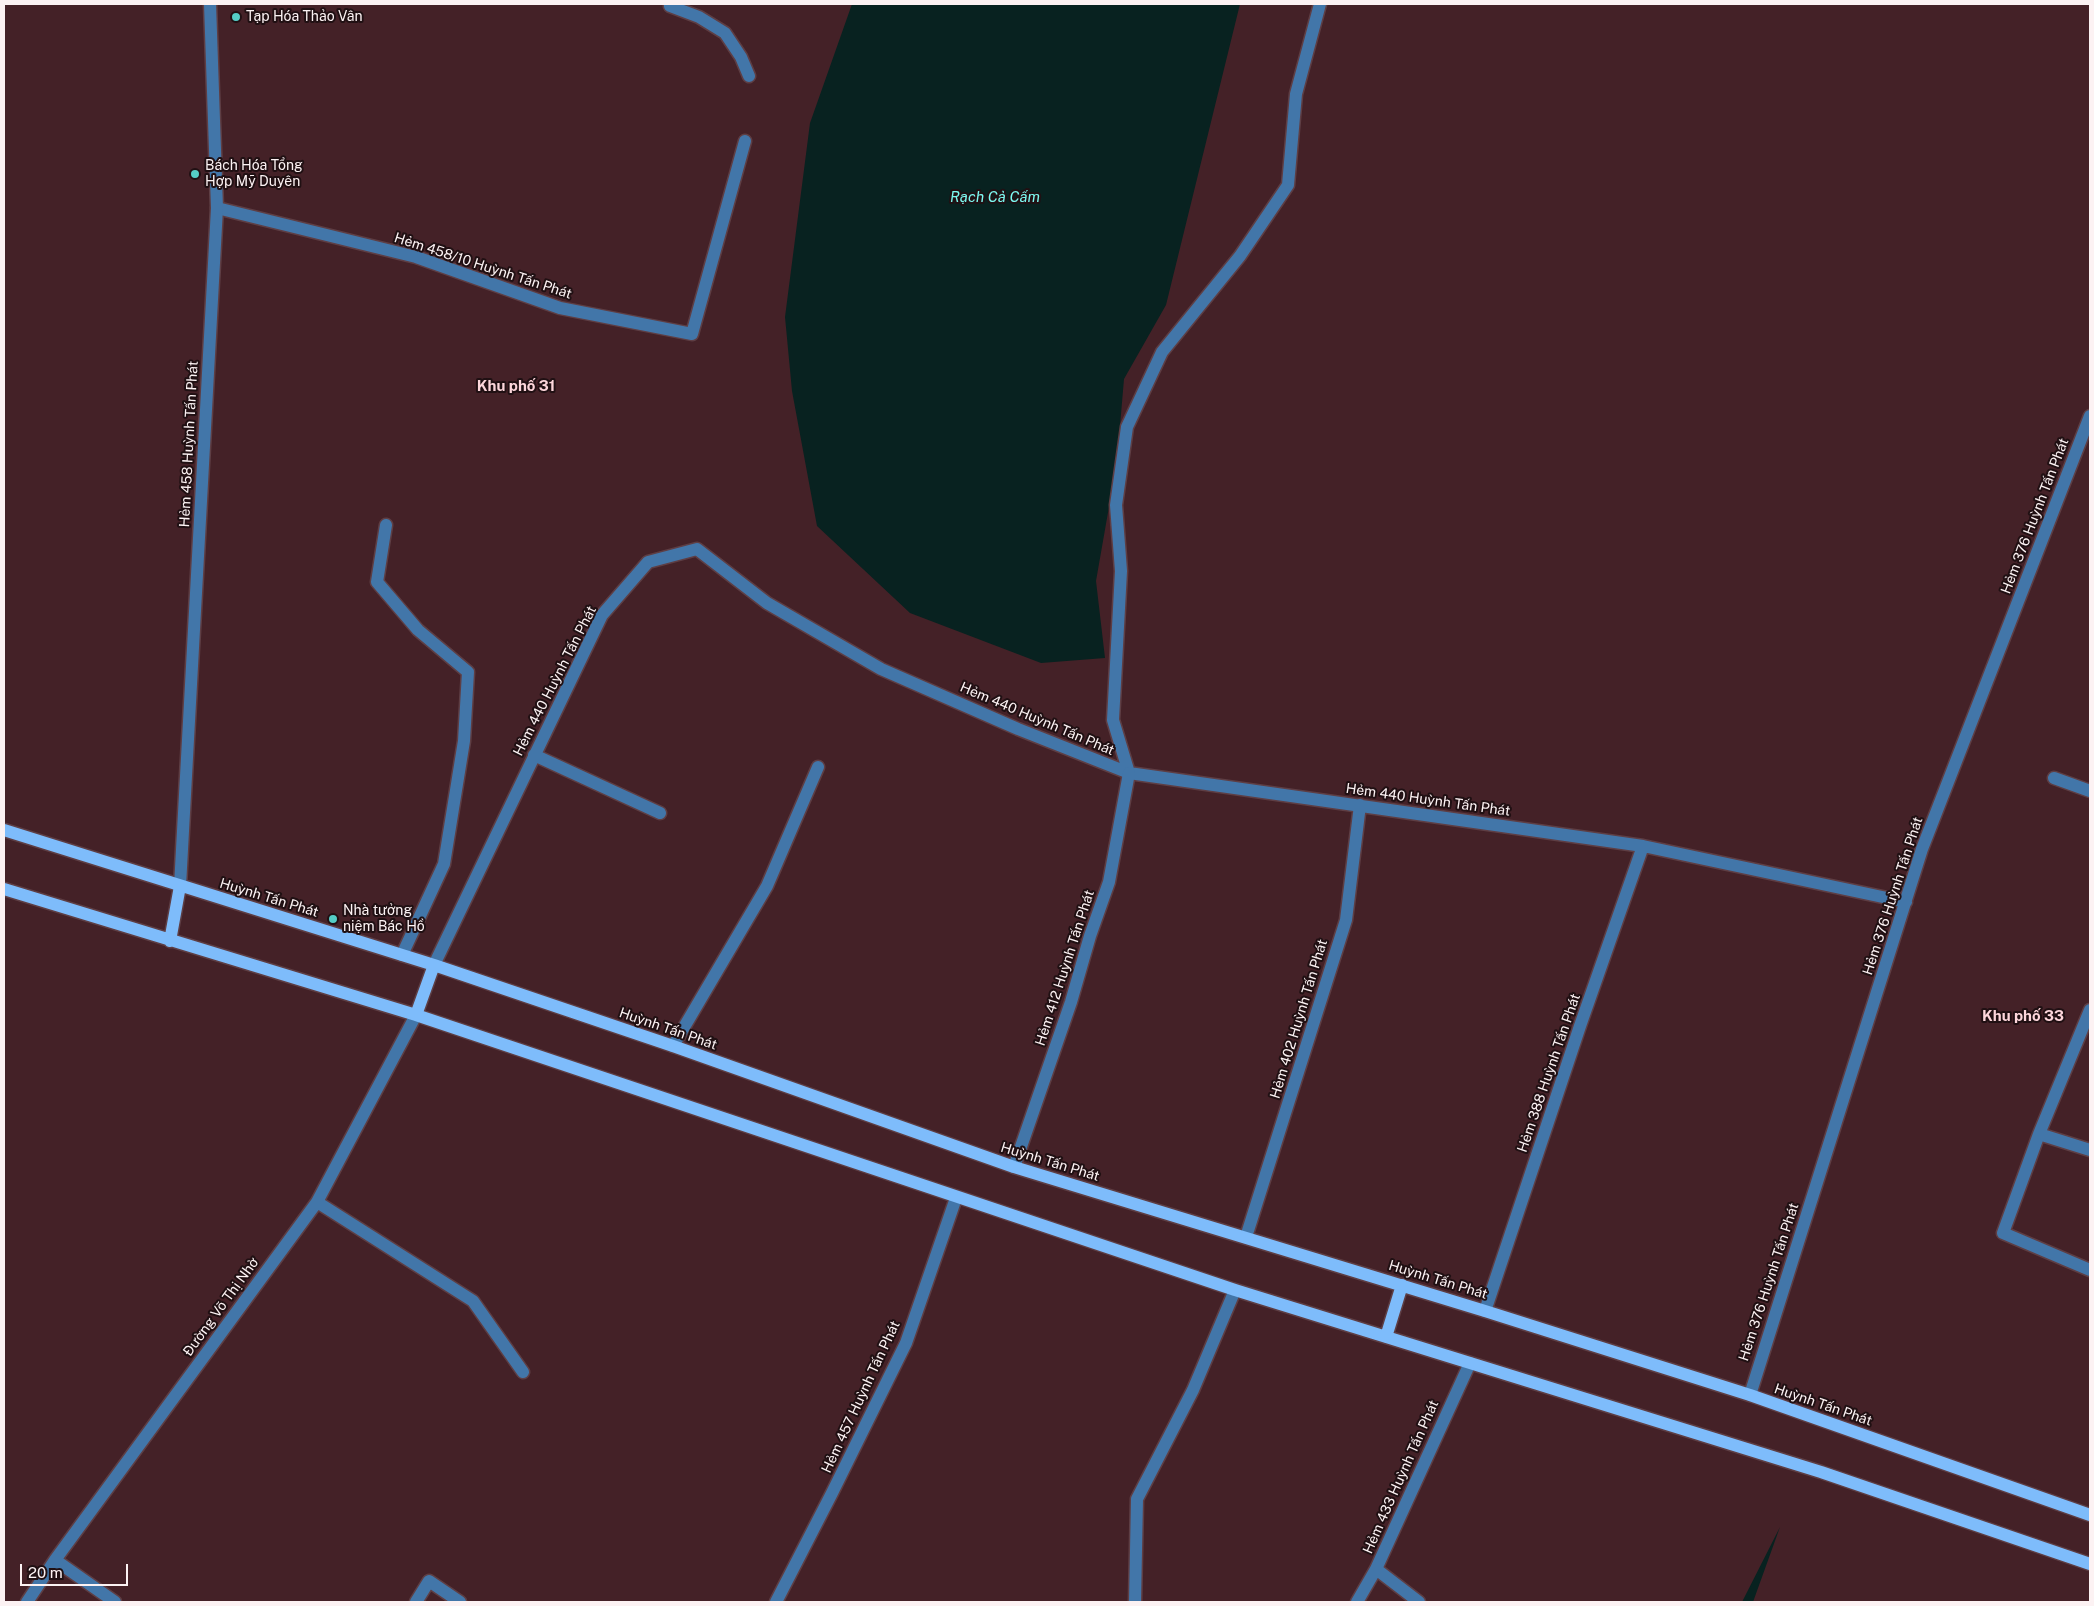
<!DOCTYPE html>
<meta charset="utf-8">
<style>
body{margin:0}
#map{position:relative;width:2094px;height:1606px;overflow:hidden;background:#442127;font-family:"Public Sans",sans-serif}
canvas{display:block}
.frame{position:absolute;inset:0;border:5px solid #fcf2f3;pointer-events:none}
.scale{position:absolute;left:20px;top:1564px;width:108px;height:22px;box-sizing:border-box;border:2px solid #fcf2f3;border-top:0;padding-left:6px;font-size:15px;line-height:18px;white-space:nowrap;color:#fcf2f3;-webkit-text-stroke:4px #201013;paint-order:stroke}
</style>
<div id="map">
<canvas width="2094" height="1606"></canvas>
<div class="frame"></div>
<div class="scale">20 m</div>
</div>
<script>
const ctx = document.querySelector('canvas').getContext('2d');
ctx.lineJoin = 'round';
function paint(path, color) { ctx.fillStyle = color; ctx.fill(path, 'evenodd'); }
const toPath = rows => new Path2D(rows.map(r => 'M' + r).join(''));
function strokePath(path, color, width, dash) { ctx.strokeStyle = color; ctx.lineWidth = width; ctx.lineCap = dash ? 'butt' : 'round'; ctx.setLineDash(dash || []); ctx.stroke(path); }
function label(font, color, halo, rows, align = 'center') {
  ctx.font = font + ' "Public Sans",sans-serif'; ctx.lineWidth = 4; ctx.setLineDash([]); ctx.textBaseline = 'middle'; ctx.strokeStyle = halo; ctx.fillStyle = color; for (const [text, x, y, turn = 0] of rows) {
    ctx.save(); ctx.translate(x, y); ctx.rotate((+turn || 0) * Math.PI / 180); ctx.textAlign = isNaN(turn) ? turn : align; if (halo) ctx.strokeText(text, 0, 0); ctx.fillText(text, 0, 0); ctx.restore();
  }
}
paint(toPath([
 [852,4,1240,4,1166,305,1124,379,1117,461,1096,581,1105,658,1041,663,910,613,817,526,792,391,785,317,810,123],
 [1780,1527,1753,1602,1742,1602]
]), '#082220');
const service = toPath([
 [671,4,670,6,699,17,725,33,741,57,749,76],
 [217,208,416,257,560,308,692,334,745,141],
 [386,525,377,582,418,630,468,672,464,741,444,864,402,955],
 [534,755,660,813],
 [1129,773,1113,720,1121,571,1116,505,1127,427,1162,352,1240,256,1288,185,1296,94,1320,4],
 [2054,778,2090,791],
 [434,965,602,615,648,562,697,549,767,603,881,669,1018,729,1129,773,1643,846,1906,902],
 [2090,1010,2039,1134,2090,1150],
 [2039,1134,2003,1233,2090,1270],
 [1246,1237,1346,920,1360,805],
 [1485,1311,1580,1026,1643,846],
 [1750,1395,1922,849,2090,416],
 [1376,1569,1419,1602],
 [1135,1602,1137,1499,1193,1390,1235,1290],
 [1357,1602,1376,1569,1470,1363]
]);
const minor = toPath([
 [180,886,217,208,210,4],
 [673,1046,767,886,818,767],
 [1014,1167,1071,1002,1090,936,1109,882,1129,773],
 [317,1202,473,1301,523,1372],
 [55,1560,115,1602],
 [27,1602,55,1560,317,1202,416,1015],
 [416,1602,429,1581,460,1602],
 [776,1602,832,1493,906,1343,956,1198]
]);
const primary = toPath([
 [4,830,434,965,673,1046,1014,1167,1485,1311,1750,1395,2090,1515],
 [4,889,416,1015,1235,1290,1821,1472,2090,1564],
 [170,941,180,886],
 [416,1015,434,965],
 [1386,1337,1402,1285]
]);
strokePath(service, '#5e3e44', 15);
strokePath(minor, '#5e3e44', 15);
strokePath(primary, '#5e3e44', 15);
strokePath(service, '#4276a9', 12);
strokePath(minor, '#4276a9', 12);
strokePath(primary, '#7ebcfb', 12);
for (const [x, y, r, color] of [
 [236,17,5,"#55cdc6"],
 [195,174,5,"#55cdc6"],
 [333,919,5,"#55cdc6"]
]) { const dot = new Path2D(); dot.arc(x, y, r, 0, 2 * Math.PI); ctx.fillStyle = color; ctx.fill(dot); strokePath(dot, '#201013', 2); }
label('14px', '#fcf2f3', '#201013', [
 ["Tạp Hóa Thảo Vân",246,17],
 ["Bách Hóa Tổng",205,166],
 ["Hợp Mỹ Duyên",205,182],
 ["Nhà tưởng",343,911],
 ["niệm Bác Hồ",343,927]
], 'left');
label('14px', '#fcf2f3', '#201013', [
 ["Hẻm 458/10 Huỳnh Tấn Phát",483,266,18],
 ["Hẻm 458 Huỳnh Tấn Phát",189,444,-87],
 ["Hẻm 376 Huỳnh Tấn Phát",2035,516,-69],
 ["Hẻm 440 Huỳnh Tấn Phát",555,681,-63],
 ["Hẻm 440 Huỳnh Tấn Phát",1037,719,23],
 ["Hẻm 440 Huỳnh Tấn Phát",1428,800,8],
 ["Hẻm 376 Huỳnh Tấn Phát",1893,896,-72],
 ["Huỳnh Tấn Phát",269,898,17],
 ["Hẻm 412 Huỳnh Tấn Phát",1065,968,-72],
 ["Hẻm 402 Huỳnh Tấn Phát",1299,1019,-73],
 ["Huỳnh Tấn Phát",668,1029,19],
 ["Hẻm 388 Huỳnh Tấn Phát",1549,1073,-71],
 ["Huỳnh Tấn Phát",1050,1162,17],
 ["Huỳnh Tấn Phát",1438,1280,17],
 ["Hẻm 376 Huỳnh Tấn Phát",1769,1282,-72],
 ["Đường Võ Thị Nhờ",221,1307,-54],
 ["Hẻm 457 Huỳnh Tấn Phát",861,1397,-65],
 ["Huỳnh Tấn Phát",1823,1405,19],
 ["Hẻm 433 Huỳnh Tấn Phát",1401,1477,-66]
]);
label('italic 15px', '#7cf9f1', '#201013', [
 ["Rạch Cả Cấm",995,197]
]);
label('bold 15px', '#fdd6db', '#201013', [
 ["Khu phố 31",516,386],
 ["Khu phố 33",2023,1016]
]);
</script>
